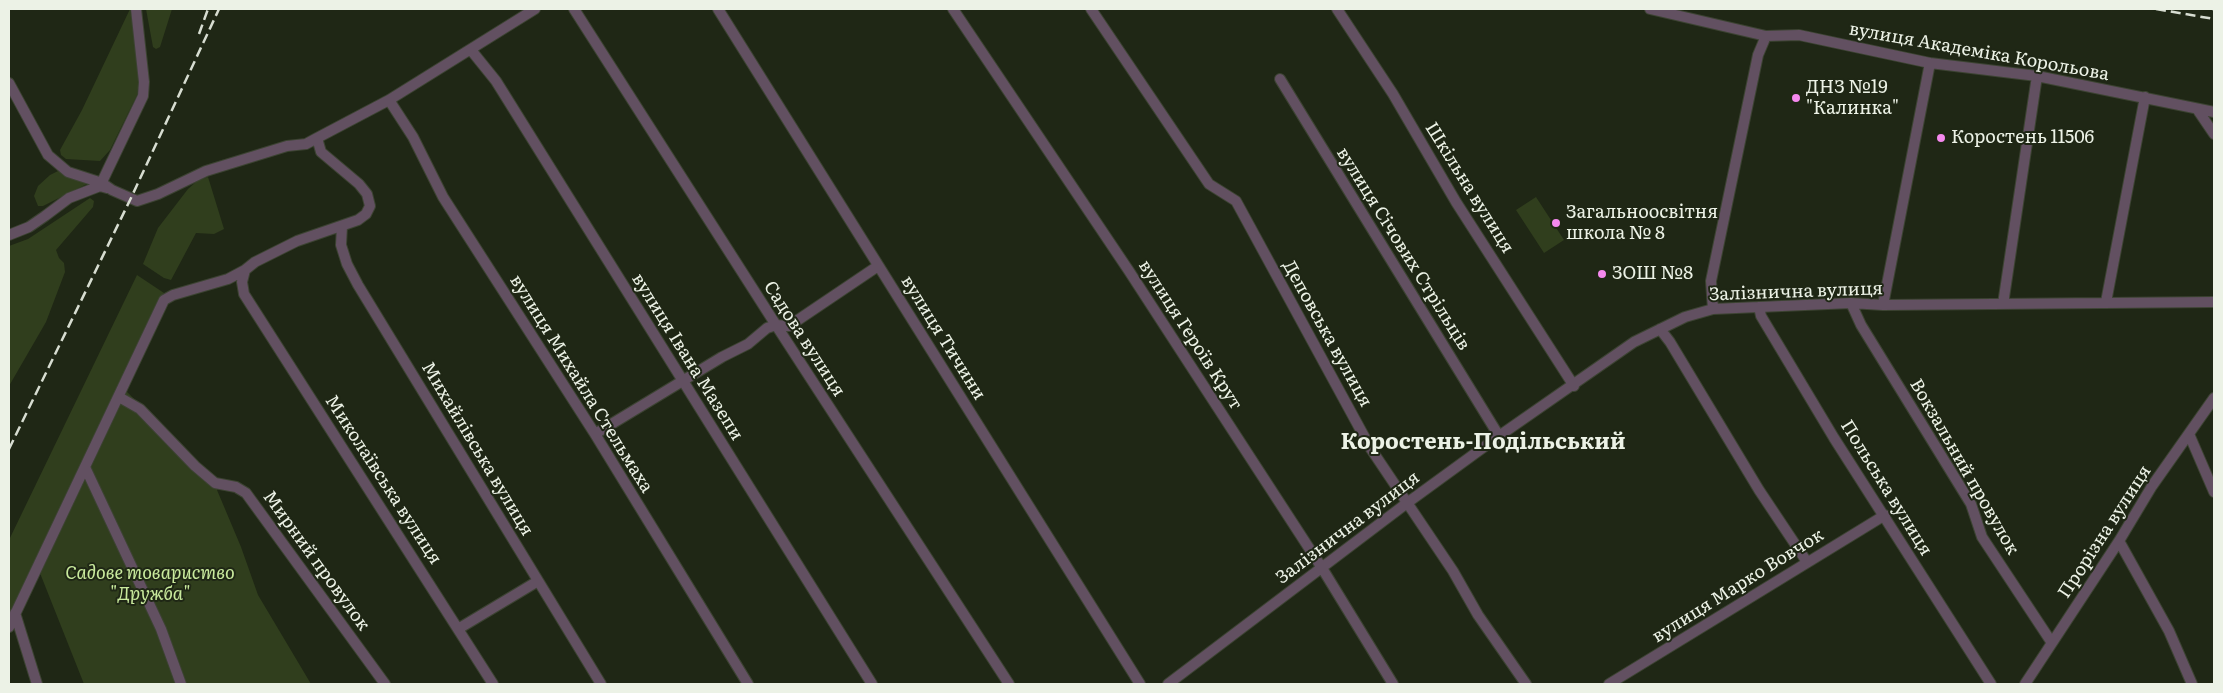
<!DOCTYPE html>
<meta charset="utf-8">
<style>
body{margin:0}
#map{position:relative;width:2223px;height:693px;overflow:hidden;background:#1f2715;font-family:Literata,serif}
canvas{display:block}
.frame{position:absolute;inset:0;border:10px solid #ecf2e6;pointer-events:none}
</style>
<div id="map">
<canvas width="2223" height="693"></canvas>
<div class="frame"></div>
</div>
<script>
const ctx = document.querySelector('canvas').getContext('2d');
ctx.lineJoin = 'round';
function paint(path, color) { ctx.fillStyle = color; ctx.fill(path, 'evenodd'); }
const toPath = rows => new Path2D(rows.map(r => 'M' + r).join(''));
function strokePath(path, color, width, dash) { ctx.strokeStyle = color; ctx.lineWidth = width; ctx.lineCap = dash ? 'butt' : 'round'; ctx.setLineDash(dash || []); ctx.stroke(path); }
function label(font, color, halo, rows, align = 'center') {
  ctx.font = font + ' Literata,serif'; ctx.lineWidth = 4; ctx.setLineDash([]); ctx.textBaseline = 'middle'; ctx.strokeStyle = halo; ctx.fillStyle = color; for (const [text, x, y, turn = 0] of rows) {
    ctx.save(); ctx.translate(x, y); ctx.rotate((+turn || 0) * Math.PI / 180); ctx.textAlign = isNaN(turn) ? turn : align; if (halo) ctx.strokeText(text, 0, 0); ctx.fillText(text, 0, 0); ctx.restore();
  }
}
paint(toPath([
 [130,9,136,43,139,82,137,95,110,150,100,161,66,159,61,155,60,150,82,110],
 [146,9,172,9,160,47,156,49,153,47],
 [60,170,89,183,43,206,38,206,34,196,38,186,50,175],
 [208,177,224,229,214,234,196,233,171,280,164,278,143,264,158,228,188,189,197,181],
 [1536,197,1564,240,1544,253,1516,210],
 [90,198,94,201,93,207,56,250,59,258,64,263,65,272,46,322,9,386,9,246,28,239],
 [137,275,164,293,121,386,182,446,219,486,217,490,241,547,258,595,311,684,84,684,36,563,9,617,9,540]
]), '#303e1d');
const minor = toPath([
 [574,9,776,325,1009,684],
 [718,9,1140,684],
 [953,9,1129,271,1322,568,1393,684],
 [1091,9,1209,184,1236,201,1371,449,1453,571,1478,615,1526,684],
 [1337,9,1393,94,1456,202,1574,386],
 [1650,9,1766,36,1799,35,1930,63,2037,76,2214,112],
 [471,50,496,81,872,684],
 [1280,79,1499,436],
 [9,83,48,155,68,172,102,183,112,190,137,201,158,194,206,171,287,146,306,144,317,138],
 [389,100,413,137,443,197,595,434,748,684],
 [2197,109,2214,134],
 [100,186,143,96,144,82,136,9],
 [342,226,341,245,347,264,358,285,601,684],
 [9,235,29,227,45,216,69,198,100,186,107,188],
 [2106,302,2145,97],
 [1851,303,1861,325,1971,504,1982,537,2052,643],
 [2003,304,2037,76],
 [1883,305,1930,63],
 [1759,307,1761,316,1834,438,1991,684],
 [1713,309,1711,281,1758,55,1766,36],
 [1660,329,1670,342,1759,490,1807,562],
 [119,397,140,409,195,466,215,483,236,487,246,493,385,684],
 [595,434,722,357,748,344,767,328,776,325,789,326,878,266],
 [2189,434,2214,492],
 [85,467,161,629,181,684],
 [2119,541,2169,631,2192,684],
 [15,613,37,684],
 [9,627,164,300,173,295,228,279,245,270],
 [458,629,538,581],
 [493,684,244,294,242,282,245,270,255,262,297,241,358,220,366,214,370,206,367,194,359,184,321,152,317,138,389,100,535,9],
 [1168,684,1407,503,1499,436,1634,342,1685,317,1713,309,1851,303,1883,305,2214,302],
 [1609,684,1885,515],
 [2025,684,2119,541,2152,486,2214,398]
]);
strokePath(minor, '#3c4332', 12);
strokePath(minor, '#625061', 10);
strokePath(toPath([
 [2156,9,2214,19],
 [2212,9,2214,9],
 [199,34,208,9],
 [9,449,131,198,219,9]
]), '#d7ddd1', 2.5, [10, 5]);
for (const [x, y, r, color] of [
 [1796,98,5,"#f589ee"],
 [1941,138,5,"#f589ee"],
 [1556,223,5,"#f589ee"],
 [1602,274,5,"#f589ee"]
]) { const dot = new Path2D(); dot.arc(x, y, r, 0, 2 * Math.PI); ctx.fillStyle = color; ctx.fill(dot); strokePath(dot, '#1f2715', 2); }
label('18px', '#ecf2e6', '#1f2715', [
 ["вулиця Академіка Корольова",1979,52,10],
 ["Шкільна вулиця",1469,188,58],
 ["вулиця Січових Стрільців",1403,249,58],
 ["Залізнична вулиця",1796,292,-2],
 ["Деповська вулиця",1327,334,61],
 ["вулиця Героїв Крут",1190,335,57],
 ["вулиця Тичини",943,338,58],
 ["Садова вулиця",804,339,57],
 ["вулиця Івана Мазепи",687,357,58],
 ["вулиця Михайла Стельмаха",581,384,58],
 ["Михайлівська вулиця",477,449,59],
 ["Вокзальний провулок",1964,467,60],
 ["Миколаївська вулиця",383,480,57],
 ["Польська вулиця",1886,488,58],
 ["Залізнична вулиця",1348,528,-37],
 ["Прорізна вулиця",2105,532,-57],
 ["Мирний провулок",316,561,54],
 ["вулиця Марко Вовчок",1738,586,-32]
]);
label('18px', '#ecf2e6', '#1f2715', [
 ["ДНЗ №19",1806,88],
 ["\"Калинка\"",1806,109],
 ["Коростень 11506",1951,138],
 ["Загальноосвітня",1566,213],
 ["школа № 8",1566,234],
 ["ЗОШ №8",1612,274]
], 'left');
label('italic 18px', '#c9ea9d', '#1f2715', [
 ["Садове товариство",150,574],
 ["\"Дружба\"",150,595]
]);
label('bold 22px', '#ecf2e6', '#1f2715', [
 ["Коростень-Подільський",1483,443]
]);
</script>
